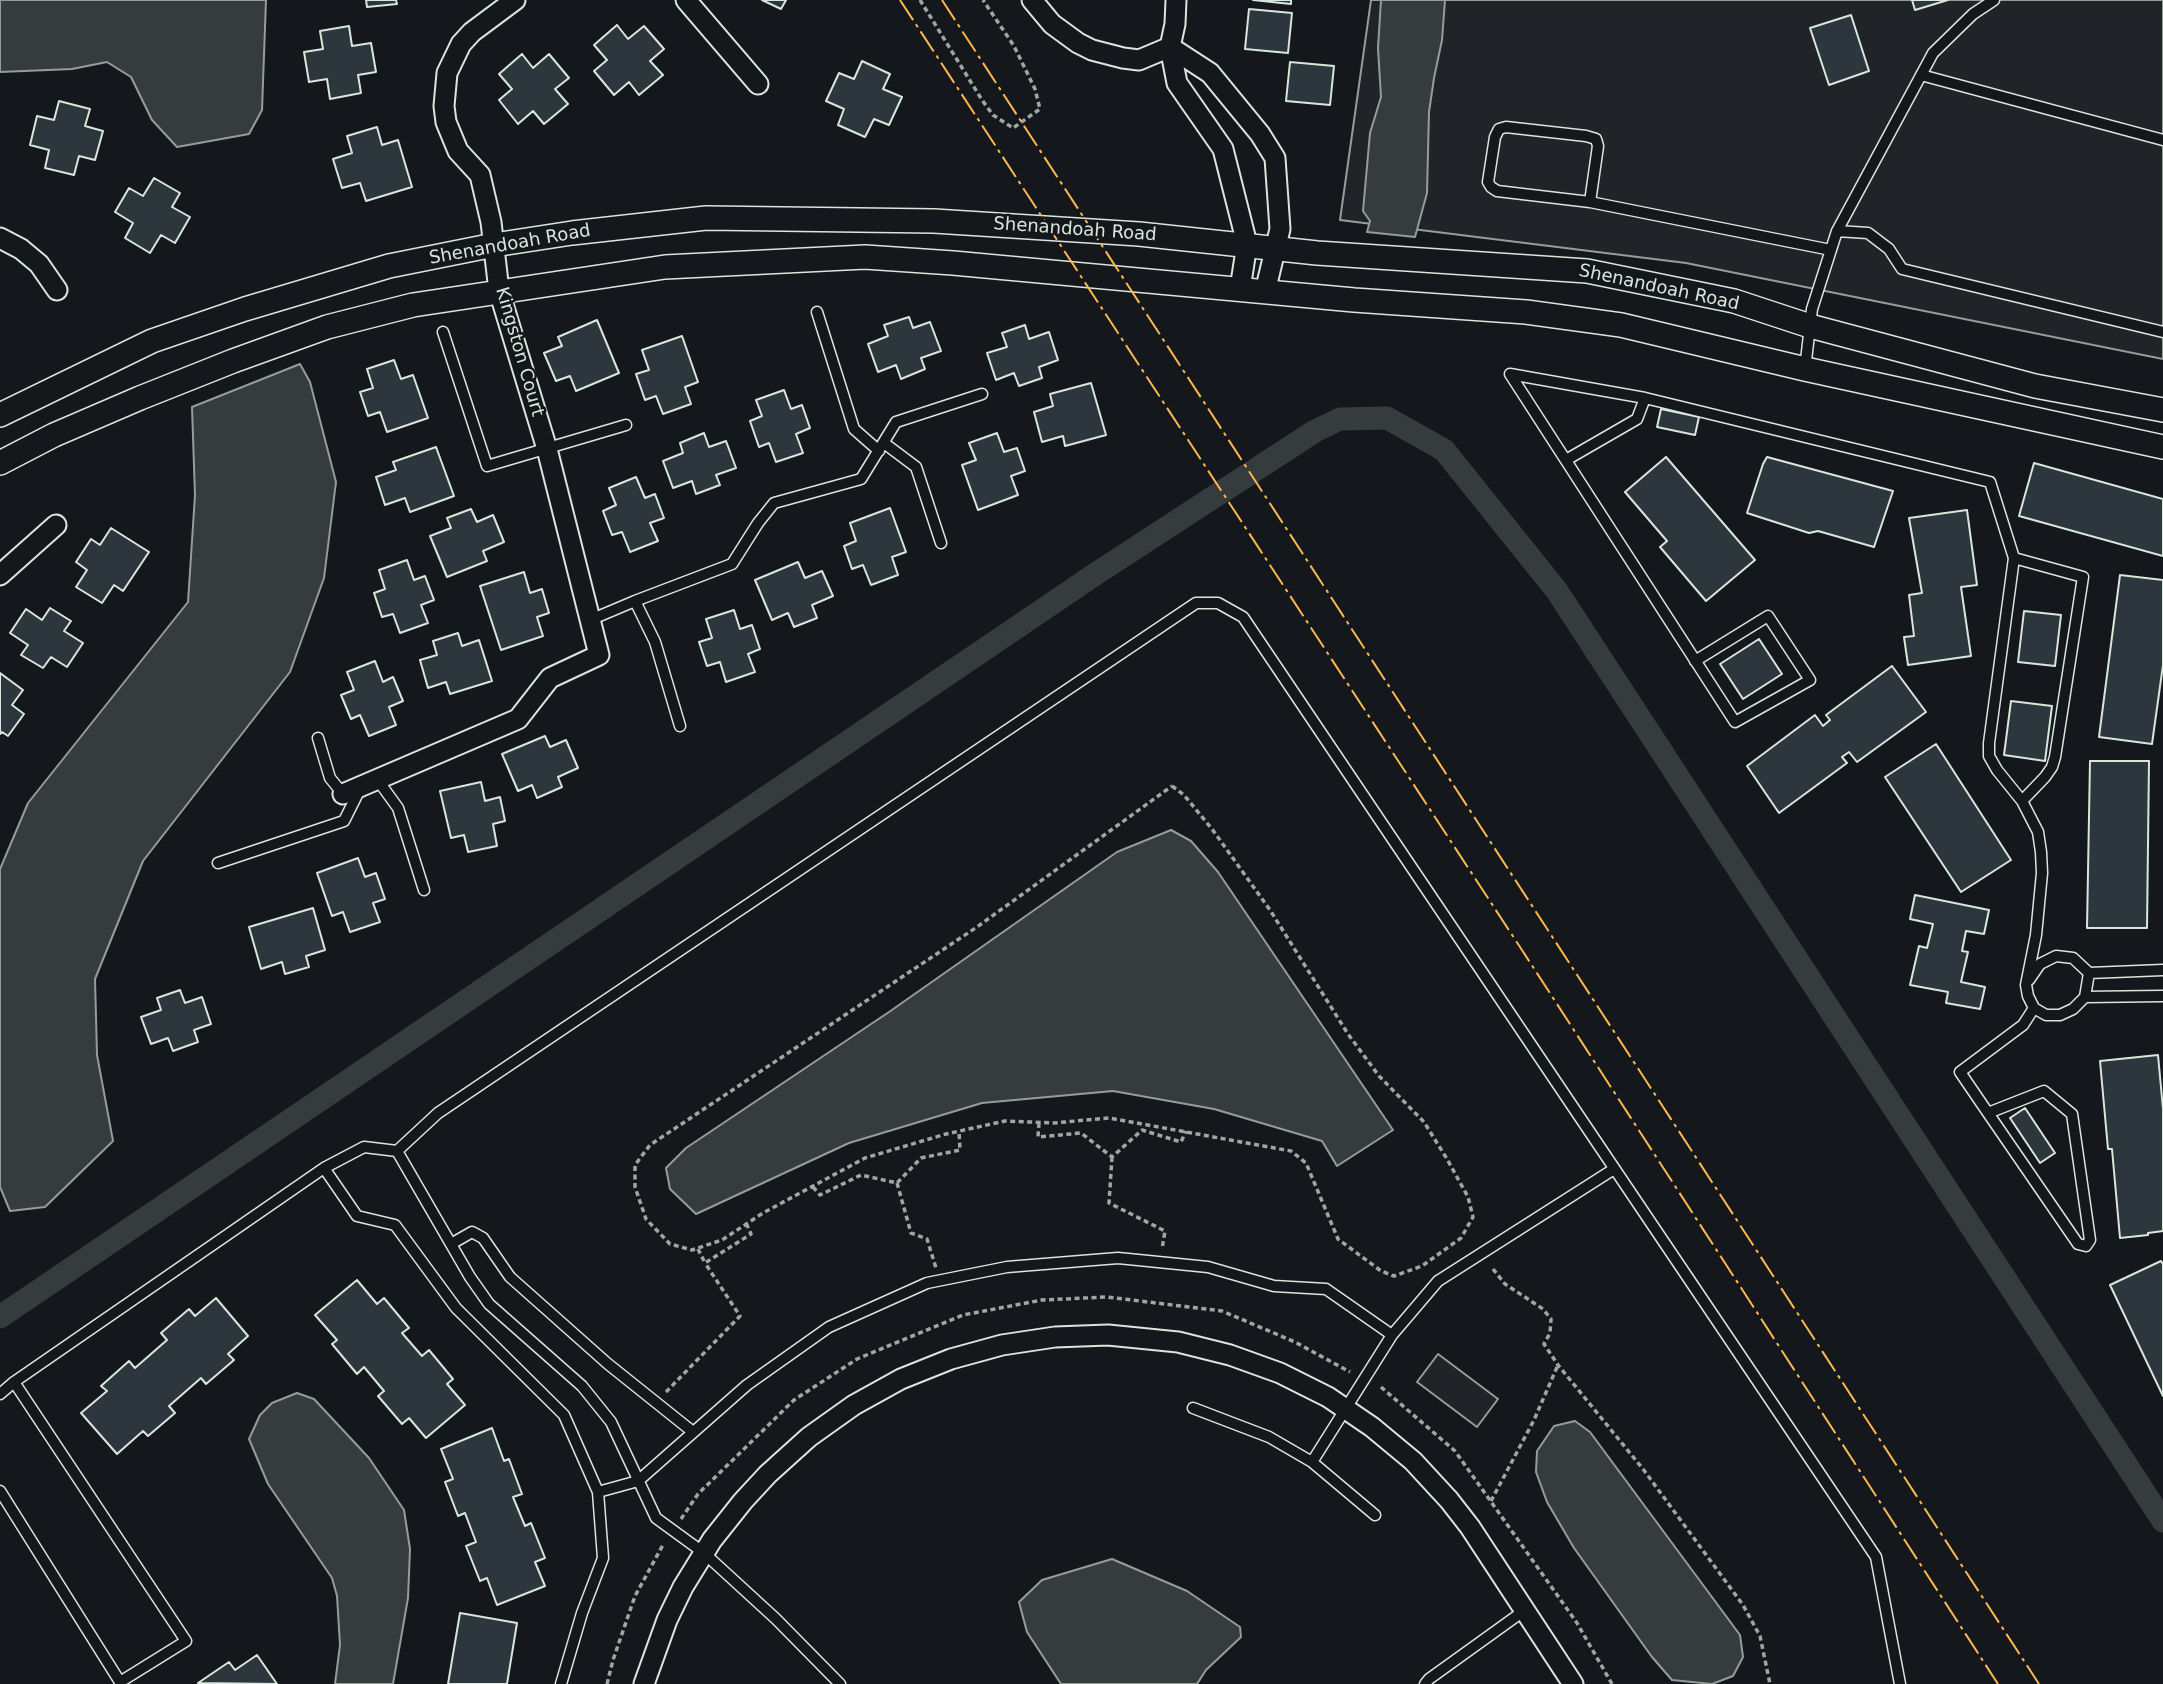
<!DOCTYPE html>
<style>
body{margin:0}
canvas{display:block;background:#14181c}
</style>
<canvas width="2163" height="1684"></canvas>
<script>
const ctx = document.querySelector('canvas').getContext('2d');
ctx.lineJoin = 'round';
function paint(path, color) { ctx.fillStyle = color; ctx.fill(path, 'evenodd'); }
const toPath = rows => new Path2D(rows.map(r => 'M' + r).join(''));
function strokePath(path, color, width, dash) { ctx.strokeStyle = color; ctx.lineWidth = width; ctx.lineCap = dash ? 'butt' : 'round'; ctx.setLineDash(dash || []); ctx.stroke(path); }
function label(font, color, halo, rows, align = 'center') {
  ctx.font = font + ' "DejaVu Sans",sans-serif'; ctx.lineWidth = 5; ctx.setLineDash([]); ctx.textBaseline = 'middle'; ctx.strokeStyle = halo; ctx.fillStyle = color; for (const [text, x, y, turn = 0] of rows) {
    ctx.save(); ctx.translate(x, y); ctx.rotate((+turn || 0) * Math.PI / 180); ctx.textAlign = isNaN(turn) ? turn : align; if (halo) ctx.strokeText(text, 0, 0); ctx.fillText(text, 0, 0); ctx.restore();
  }
}
const green = toPath([
 [1371,0,2163,0,2163,359,1686,263,1340,220,1371,0],
 [1438,1354,1498,1399,1477,1427,1417,1382,1438,1354]
]);
paint(green, '#202428');
strokePath(green, '#939e99', 2);
const water = toPath([
 [0,0,266,0,262,110,249,134,177,147,152,120,131,77,107,62,72,69,0,72,0,0],
 [1381,0,1445,0,1442,40,1434,78,1429,112,1427,193,1415,237,1367,232,1370,221,1363,211,1370,133,1381,97,1378,48,1381,0],
 [300,364,310,382,336,482,324,578,290,672,143,861,95,979,97,1055,113,1141,45,1207,10,1211,0,1187,0,869,28,803,188,602,195,495,192,407,300,364],
 [1171,830,1191,841,1218,872,1393,1130,1337,1166,1322,1141,1214,1109,1113,1091,982,1103,849,1143,696,1214,670,1189,666,1168,686,1148,889,1012,1117,852,1171,830],
 [297,1393,314,1399,369,1458,404,1510,410,1549,408,1598,393,1684,335,1684,340,1645,337,1596,332,1578,268,1484,249,1439,260,1415,272,1403,297,1393],
 [1575,1421,1590,1432,1740,1635,1743,1657,1733,1676,1712,1684,1672,1680,1652,1657,1574,1548,1547,1502,1536,1472,1537,1451,1554,1426,1575,1421],
 [1112,1559,1187,1591,1240,1627,1241,1637,1206,1670,1197,1684,1061,1684,1027,1632,1019,1602,1042,1580,1112,1559]
]);
paint(water, '#363b3e');
strokePath(water, '#939e99', 2);
strokePath(toPath([
 [0,1317,1094,575,1315,431,1340,419,1387,418,1444,450,1557,591,2163,1521]
]), '#363b3e', 23);
const building = toPath([
 [366,0,396,0,397,4,367,7,366,0],
 [762,0,786,0,781,9,762,0],
 [1253,0,1291,0,1291,4,1253,0],
 [1912,0,1948,0,1915,10,1912,0],
 [1249,9,1292,13,1288,53,1245,49,1249,9],
 [1851,15,1869,71,1829,85,1810,28,1851,15],
 [617,25,628,39,644,26,664,49,650,61,663,75,639,95,629,82,614,95,594,71,607,60,594,45,617,25],
 [349,26,352,46,371,43,376,72,358,75,361,93,330,99,327,79,309,82,304,52,323,49,320,31,349,26],
 [522,54,533,68,549,54,569,78,555,89,568,104,544,124,533,111,518,124,499,100,512,89,499,74,522,54],
 [862,61,890,74,883,89,902,97,889,125,874,119,865,137,838,125,844,109,826,101,839,73,854,79,862,61],
 [1290,62,1334,66,1330,105,1286,101,1290,62],
 [59,101,90,109,85,126,103,131,95,160,79,156,74,175,45,168,49,150,30,145,37,116,54,120,59,101],
 [377,127,382,145,398,140,412,187,366,201,360,183,342,188,333,159,352,153,347,136,377,127],
 [154,178,180,193,172,207,190,217,175,243,161,235,150,253,125,238,133,223,115,212,129,188,143,196,154,178],
 [909,317,913,328,930,322,941,351,921,358,925,369,901,379,896,365,878,372,868,344,888,336,884,325,909,317],
 [597,320,619,373,576,391,570,376,556,381,544,353,562,346,558,337,597,320],
 [1025,325,1029,339,1049,332,1058,360,1039,367,1042,378,1019,386,1014,373,996,380,987,353,1007,347,1002,333,1025,325],
 [682,336,698,382,685,387,691,404,663,414,656,396,645,400,636,374,649,370,642,350,682,336],
 [394,360,401,379,413,375,428,418,387,432,380,412,368,416,360,392,373,388,367,369,394,360],
 [1091,383,1106,435,1065,446,1063,436,1042,442,1034,412,1053,406,1050,394,1091,383],
 [784,390,791,409,802,405,810,428,796,434,803,453,776,462,769,443,759,447,750,421,762,416,756,400,784,390],
 [1661,409,1699,417,1695,435,1657,427,1661,409],
 [704,433,709,447,726,441,736,468,716,475,720,485,696,494,692,481,673,488,663,461,683,453,680,443,704,433],
 [997,433,1004,452,1017,448,1025,471,1011,476,1018,495,978,510,962,465,976,460,969,443,997,433],
 [436,447,454,496,410,512,405,498,385,505,376,477,396,470,393,462,436,447],
 [1666,457,1755,560,1706,601,1660,547,1667,541,1625,492,1666,457],
 [1767,457,1893,491,1874,547,1818,531,1809,533,1747,513,1763,464,1767,457],
 [2034,463,2163,499,2163,556,2019,516,2034,463],
 [636,477,645,498,655,494,664,518,650,523,658,541,630,552,622,532,612,535,603,511,616,505,609,488,636,477],
 [890,508,906,552,892,557,898,575,871,585,863,565,852,569,844,546,856,541,850,523,890,508],
 [471,509,477,522,493,515,504,542,483,551,487,561,447,577,430,536,451,528,447,518,471,509],
 [1967,510,1977,585,1961,587,1971,656,1908,665,1904,637,1914,636,1909,595,1922,593,1909,518,1967,510],
 [111,528,149,552,123,591,114,585,102,603,76,587,87,570,76,562,91,539,100,545,111,528],
 [407,560,414,580,425,576,434,600,421,605,428,623,400,633,393,614,382,617,374,593,385,589,379,570,407,560],
 [798,562,805,578,822,571,833,596,812,605,817,618,794,627,788,613,772,620,755,580,798,562],
 [524,572,530,593,542,589,549,613,537,617,543,636,501,650,480,586,524,572],
 [2120,575,2163,580,2163,665,2152,744,2099,737,2120,575],
 [50,608,71,621,64,631,83,643,67,667,51,657,43,668,21,655,28,645,10,633,26,609,42,620,50,608],
 [734,610,740,629,752,625,760,649,748,654,755,672,726,682,720,662,707,666,699,642,712,638,706,619,734,610],
 [2024,611,2061,615,2055,666,2018,662,2024,611],
 [458,633,462,646,479,640,492,681,450,694,446,682,428,688,420,660,437,655,433,641,458,633],
 [1759,639,1782,674,1743,699,1720,664,1759,639],
 [375,661,383,682,393,677,403,701,389,707,396,725,369,736,360,715,351,719,341,695,354,690,347,672,375,661],
 [1892,666,1926,712,1857,762,1849,752,1842,757,1847,763,1779,813,1747,766,1815,715,1823,726,1830,720,1826,715,1892,666],
 [0,673,23,690,12,705,24,714,8,736,2,732,0,734,0,673],
 [2011,701,2052,706,2045,761,2004,755,2011,701],
 [545,736,550,747,566,740,578,768,558,777,562,787,537,798,532,785,518,791,502,754,545,736],
 [1936,744,2011,860,1961,892,1885,777,1936,744],
 [2090,761,2149,761,2147,928,2087,928,2090,761],
 [481,782,485,801,500,797,505,821,493,824,497,846,468,852,464,835,451,838,440,791,481,782],
 [358,858,365,877,376,873,385,899,373,903,380,922,350,932,343,912,332,916,317,873,358,858],
 [1915,895,1989,910,1984,934,1966,931,1962,951,1968,952,1961,982,1985,987,1980,1009,1946,1003,1948,992,1910,985,1919,946,1927,948,1933,924,1910,919,1915,895],
 [313,908,325,950,306,956,309,967,285,974,282,962,261,969,249,927,313,908],
 [180,990,185,1003,202,997,211,1024,194,1030,198,1042,173,1051,168,1038,151,1044,141,1017,161,1010,157,998,180,990],
 [2158,1055,2163,1109,2163,1231,2148,1233,2148,1235,2120,1238,2112,1149,2108,1149,2100,1061,2158,1055],
 [2025,1108,2055,1153,2040,1163,2010,1118,2025,1108],
 [2161,1261,2163,1264,2163,1396,2110,1285,2161,1261],
 [357,1280,377,1304,384,1298,409,1328,402,1333,422,1356,429,1350,453,1379,447,1384,465,1405,426,1438,409,1418,402,1424,378,1396,384,1391,364,1367,357,1374,332,1344,337,1340,315,1315,357,1280],
 [216,1298,248,1336,228,1354,234,1360,206,1384,201,1378,169,1406,175,1413,148,1436,143,1431,117,1454,81,1413,107,1391,101,1386,129,1361,135,1368,167,1340,161,1333,189,1309,195,1316,216,1298],
 [492,1428,504,1461,509,1459,522,1494,513,1497,525,1526,531,1523,545,1558,535,1562,545,1586,497,1605,487,1578,480,1581,466,1546,476,1542,465,1513,458,1516,445,1482,453,1479,441,1449,492,1428],
 [460,1613,517,1623,507,1684,448,1684,460,1613],
 [257,1655,277,1684,198,1683,229,1662,235,1670,257,1655]
]);
paint(building, '#2c363c');
strokePath(building, '#d8e6dc', 2);
const service = toPath([
 [1921,75,2163,140],
 [1590,202,1497,191,1491,187,1488,182,1495,137,1499,129,1506,127,1586,136,1596,139,1598,146,1590,202,1831,250],
 [1837,231,1868,233,1889,249,1902,269,2163,332],
 [817,312,854,429,879,451],
 [443,332,487,466,626,425],
 [1805,369,1812,309,1837,231,1933,53,1973,14,1994,0],
 [884,443,916,467,941,543],
 [1566,460,1637,419,1645,398],
 [2014,558,1989,743,1989,756,1997,770,2022,801],
 [635,601,732,564,758,523,774,503,861,479,896,422,982,394],
 [590,620,635,601,655,642,680,726],
 [1695,661,1768,616,1810,680,1735,722,1510,374,1645,398,1990,482,2014,558,2083,577,2055,757,2052,767,2045,777,2022,801,2038,832,2041,852,2042,873,2036,935,2026,985,2028,996,2034,1008,2046,1015,2060,1015,2073,1009,2085,997,2089,973],
 [318,738,330,778,343,794],
 [377,779,398,808,424,890],
 [218,863,344,821,361,787],
 [2089,973,2163,970],
 [2029,980,2040,964,2056,956,2073,958,2089,973],
 [2085,997,2163,996],
 [1988,1113,2044,1091,2072,1114,2090,1240,2086,1246,2078,1244,1988,1113,1960,1072,2023,1025,2034,1008],
 [324,1168,357,1216,395,1225,456,1308,564,1415,598,1492,603,1558,582,1613,561,1684],
 [451,1244,472,1232,483,1238,510,1277,608,1364,693,1432],
 [0,1394,14,1382,324,1168,364,1147,397,1151],
 [1193,1408,1269,1437,1312,1462,1375,1515],
 [1312,1462,1392,1335,1438,1281,1614,1169],
 [0,1491,120,1682,186,1641,14,1382],
 [598,1492,638,1481,747,1385,829,1327,927,1283,1007,1267,1118,1258,1208,1267,1274,1286,1326,1289,1392,1335],
 [840,1684,776,1619,704,1553,656,1518,611,1422,582,1386,489,1304,470,1277,397,1151,438,1113,1196,603,1218,603,1243,617,1876,1557,1900,1684],
 [1425,1684,1429,1679,1525,1610]
]);
const minor = toPath([
 [686,0,758,84],
 [1032,0,1052,24,1078,43,1092,50,1123,58,1139,60,1170,47],
 [1176,0,1175,24,1170,47,1177,83,1223,149,1247,244,1240,289],
 [1170,47,1210,73,1260,134,1275,158,1280,229,1265,292],
 [0,238,21,249,39,264,57,290],
 [0,575,56,525],
 [343,794,518,719,550,678,599,655,547,449,499,291,491,222,480,175,458,151,446,122,444,106,447,73,461,44,472,32,515,0],
 [644,1684,667,1620,683,1587,712,1540,743,1501,768,1474,809,1437,854,1405,901,1379,951,1359,1002,1345,1055,1337,1108,1335,1178,1342,1230,1355,1280,1373,1328,1397,1372,1427,1413,1461,1449,1500,1470,1527,1573,1684]
]);
const tertiary = toPath([
 [0,415,152,341,245,309,389,266,494,245,572,233,706,218,934,221,1139,234,1317,253,1587,271,1734,301,1810,326,2035,386,2163,410],
 [0,463,54,435,140,398,233,361,327,327,413,305,665,267,865,257,953,263,1354,300,1526,312,1621,325,1805,369,2163,447]
]);
strokePath(service, '#d8e6dc', 13);
strokePath(minor, '#d8e6dc', 23);
strokePath(tertiary, '#d8e6dc', 26);
strokePath(toPath([
 [920,0,982,100,993,115,1013,128,1040,109,1035,89,1014,46,983,0],
 [1172,786,1184,795,1212,829,1270,910,1348,1034,1379,1076,1424,1122,1447,1159,1468,1197,1473,1217,1461,1238,1422,1266,1394,1276,1381,1271,1338,1239,1306,1163,1291,1151,1109,1118,1054,1123,1005,1121,946,1134,865,1158,763,1213,722,1240,692,1250,670,1244,646,1219,635,1187,635,1165,650,1145,977,927,1172,786],
 [1039,1123,1038,1137,1081,1133,1112,1157,1142,1130,1181,1142,1186,1131],
 [1112,1157,1109,1203,1165,1231,1162,1249],
 [897,1183,911,1233,927,1239,936,1268],
 [813,1187,820,1195,861,1175,897,1183,921,1158,960,1150,959,1131],
 [698,1249,705,1263,751,1234,746,1223],
 [1493,1269,1505,1284,1543,1309,1551,1319,1550,1333,1544,1344,1558,1365,1643,1469,1743,1605,1760,1636,1770,1684],
 [1381,1387,1455,1451,1577,1623,1612,1684],
 [666,1392,740,1316,705,1263],
 [1491,1501,1534,1420,1558,1365],
 [681,1519,698,1494,794,1400,857,1359,963,1315,1042,1300,1107,1297,1222,1311,1295,1342,1350,1372],
 [607,1684,613,1660,635,1596,664,1543]
]), '#9da8a2', 3.5, [5, 3.5]);
strokePath(service, '#14181c', 10);
strokePath(minor, '#14181c', 19);
strokePath(tertiary, '#14181c', 23);
strokePath(toPath([
 [900,0,1520,947,1998,1684],
 [942,0,2039,1684]
]), '#ffb74d', 2, [24, 5, 3.5, 5]);
label('18px', '#d8e6dc', '#14181c', [
 ["Shenandoah Road",1075,230,4],
 ["Shenandoah Road",510,245,-10],
 ["Shenandoah Road",1659,288,12],
 ["Kingston Court",519,352,74]
]);
</script>
